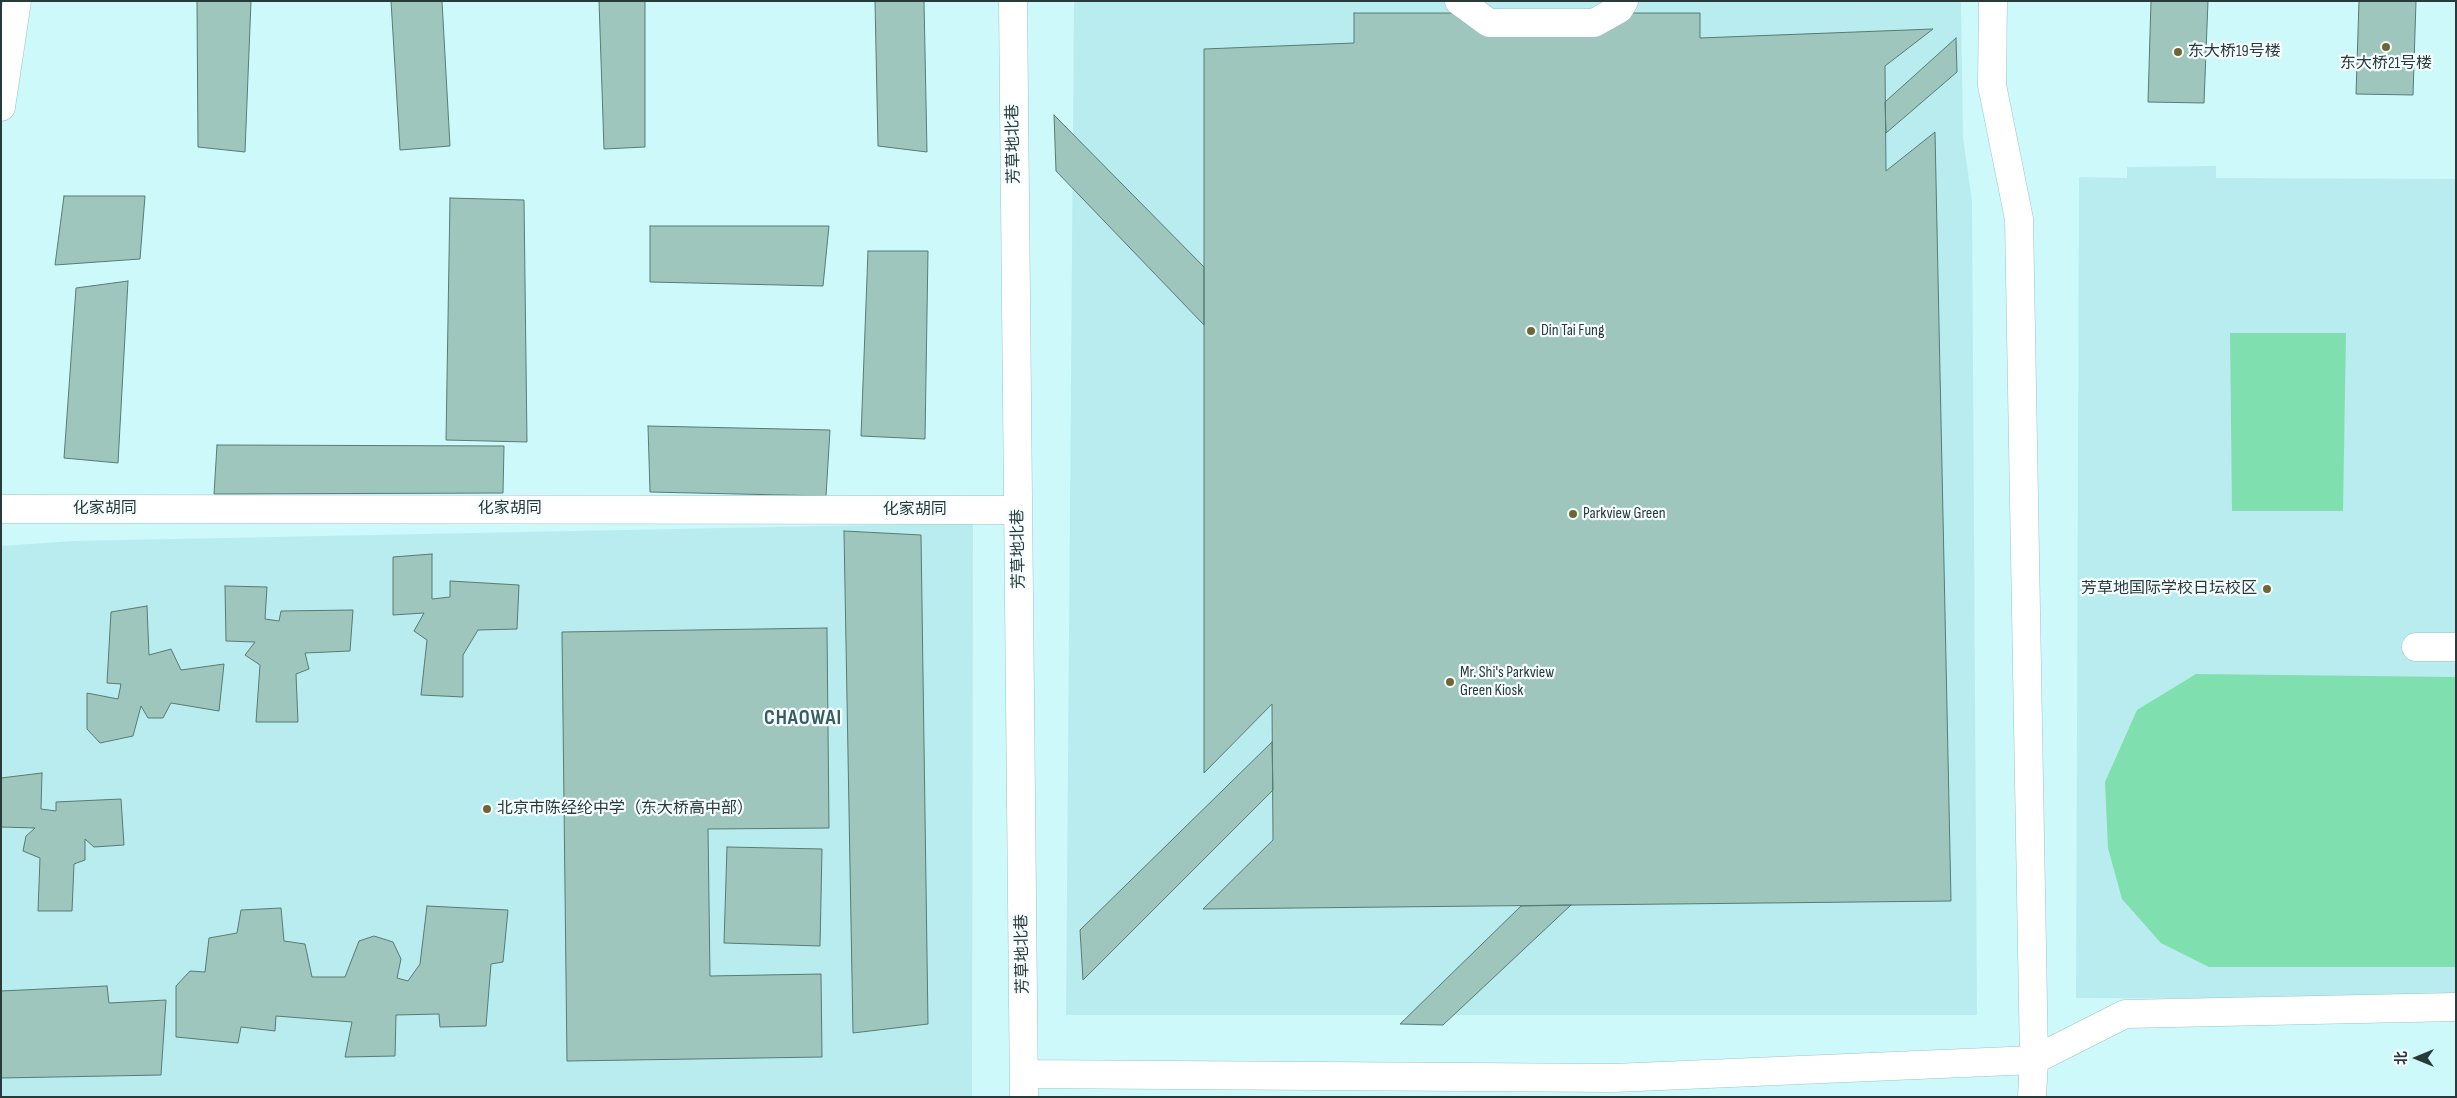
<!DOCTYPE html>
<meta charset="utf-8">
<style>
body{margin:0}
#map{position:relative;width:2457px;height:1098px;overflow:hidden;background:#cef9fb;font-family:"Sofia Sans Condensed","Noto Sans SC",sans-serif}
canvas{display:block}
.frame{position:absolute;inset:0;border:2px solid #293a3b;pointer-events:none}
.north{position:absolute;left:2392px;top:1033px;width:50px;height:50px;-webkit-text-stroke:4px #f6feff;paint-order:stroke;rotate:270deg;font-size:14px;font-weight:700;line-height:20px;text-align:center;color:#293a3b}
.north::after{content:'';display:block;margin:auto;width:18px;height:22px;background:#293a3b;clip-path:polygon(50% 0,100% 100%,50% 72%,0 100%)}
</style>
<div id="map">
<canvas width="2457" height="1098"></canvas>
<div class="frame"></div>
<div class="north">北</div>
</div>
<script>
const ctx = document.querySelector('canvas').getContext('2d');
ctx.lineJoin = 'round';
function paint(path, color) { ctx.fillStyle = color; ctx.fill(path, 'evenodd'); }
const toPath = rows => new Path2D(rows.map(r => 'M' + r).join(''));
function strokePath(path, color, width, dash) { ctx.strokeStyle = color; ctx.lineWidth = width; ctx.lineCap = dash ? 'butt' : 'round'; ctx.setLineDash(dash || []); ctx.stroke(path); }
function label(font, color, halo, rows, align = 'center') {
  ctx.font = font + ' "Sofia Sans Condensed","Noto Sans SC",sans-serif'; ctx.lineWidth = 4.5; ctx.setLineDash([]); ctx.textBaseline = 'middle'; ctx.strokeStyle = halo; ctx.fillStyle = color; for (const [text, x, y, turn = 0] of rows) {
    ctx.save(); ctx.translate(x, y); ctx.rotate((+turn || 0) * Math.PI / 180); ctx.textAlign = isNaN(turn) ? turn : align; if (halo) ctx.strokeText(text, 0, 0); ctx.fillText(text, 0, 0); ctx.restore();
  }
}
paint(toPath([
 [1074,1,1961,1,1963,137,1972,201,1977,1015,1066,1015],
 [2216,166,2216,178,2456,179,2456,1000,2076,998,2079,177,2127,178,2127,167],
 [973,523,972,1097,1,1097,1,546,73,541]
]), '#b9ecef');
paint(toPath([
 [2230,333,2346,333,2343,511,2232,511],
 [2196,674,2456,677,2456,967,2209,967,2161,943,2122,899,2108,848,2105,782,2137,710]
]), '#80dfae');
const building = toPath([
 [197,1,251,1,245,152,198,147,197,1],
 [391,1,442,1,450,146,400,150,391,1],
 [599,1,645,1,645,147,604,149,599,1],
 [875,1,924,1,927,152,878,146,875,1],
 [2151,1,2208,1,2204,103,2148,102,2151,1],
 [2359,1,2416,1,2413,95,2356,94,2359,1],
 [1354,13,1700,13,1700,38,1933,29,1885,66,1886,171,1935,132,1951,901,1203,909,1273,840,1272,704,1204,773,1204,49,1354,43,1354,13],
 [1956,38,1957,72,1886,133,1885,102,1956,38],
 [1054,115,1204,267,1204,325,1056,171,1054,115],
 [64,196,145,196,140,259,55,265,64,196],
 [450,198,524,200,527,442,446,440,450,198],
 [650,226,829,226,823,286,650,282,650,226],
 [868,251,928,251,925,439,861,436,868,251],
 [128,281,118,463,64,458,76,288,128,281],
 [648,426,830,430,826,496,650,492,648,426],
 [217,445,504,446,503,493,214,494,217,445],
 [844,531,921,535,928,1024,853,1033,844,531],
 [432,554,432,599,450,597,450,581,519,585,517,629,478,630,463,655,463,697,421,695,427,640,414,631,424,613,393,615,393,557,432,554],
 [225,586,267,587,265,619,279,621,281,611,353,610,350,651,305,653,309,669,296,674,298,722,256,722,260,665,245,655,255,642,226,641,225,586],
 [147,606,149,655,171,649,181,670,224,664,219,711,171,703,163,718,148,718,141,706,133,736,100,743,87,729,87,693,118,699,121,684,107,683,111,612,147,606],
 [827,628,829,828,708,829,710,976,821,974,822,1057,567,1061,562,632,827,628],
 [1272,742,1273,790,1083,980,1080,930,1272,742],
 [42,773,41,809,56,811,56,802,121,799,124,845,94,847,85,839,85,860,74,864,72,911,38,911,40,858,23,851,26,836,35,828,1,827,1,778,42,773],
 [727,847,822,849,820,946,724,943,727,847],
 [1571,905,1443,1025,1400,1024,1521,906,1571,905],
 [427,906,508,910,503,962,491,964,486,1026,440,1027,439,1014,396,1015,395,1056,345,1057,352,1022,276,1016,275,1031,241,1027,238,1043,176,1037,176,986,190,971,205,972,209,938,237,933,241,910,281,908,284,941,305,944,312,977,345,977,359,941,374,936,393,942,401,959,397,978,408,981,420,964,427,906],
 [107,986,109,1003,166,1000,161,1075,1,1078,1,991,107,986]
]);
paint(building, '#9ec6bd');
strokePath(building, '#567c74', 1);
const minor = toPath([
 [1013,1,1024,1097],
 [1459,1,1489,23,1594,23,1619,9,1624,1],
 [1993,1,1992,85,2019,219,2034,1060,2032,1097],
 [1,107,17,1],
 [1,509,1018,510],
 [2416,647,2456,647],
 [1024,1074,1614,1078,2034,1060,2125,1014,2456,1007]
]);
strokePath(minor, '#9bc4c6', 29);
strokePath(minor, '#fff', 28);
for (const [x, y, r, color] of [
 [2386,47,5,"#6f6633"],
 [2178,52,5,"#6f6633"],
 [1531,331,5,"#6f6633"],
 [1573,514,5,"#6f6633"],
 [2267,589,5,"#6f6633"],
 [1450,682,5,"#6f6633"],
 [487,809,5,"#6f6633"]
]) { const dot = new Path2D(); dot.arc(x, y, r, 0, 2 * Math.PI); ctx.fillStyle = color; ctx.fill(dot); strokePath(dot, '#f6feff', 2); }
label('16px', '#293a3b', '#f6feff', [
 ["东大桥19号楼",2188,52],
 ["东大桥21号楼",2386,64,"center"],
 ["Din Tai Fung",1541,331],
 ["Parkview Green",1583,514],
 ["芳草地国际学校日坛校区",2257,589,"right"],
 ["Mr. Shi's Parkview",1460,673],
 ["Green Kiosk",1460,691],
 ["北京市陈经纶中学（东大桥高中部）",497,809]
], 'left');
label('16px', '#293a3b', '#f6feff', [
 ["芳草地北巷",1014,144,-91],
 ["化家胡同",105,509],
 ["化家胡同",510,509],
 ["化家胡同",915,510],
 ["芳草地北巷",1019,549,-91],
 ["芳草地北巷",1023,954,-91]
]);
ctx.letterSpacing = '1px';
label('bold 21px', '#375d5f', '#f6feff', [
 ["CHAOWAI",803,719]
]);
ctx.letterSpacing = '0px';
</script>
